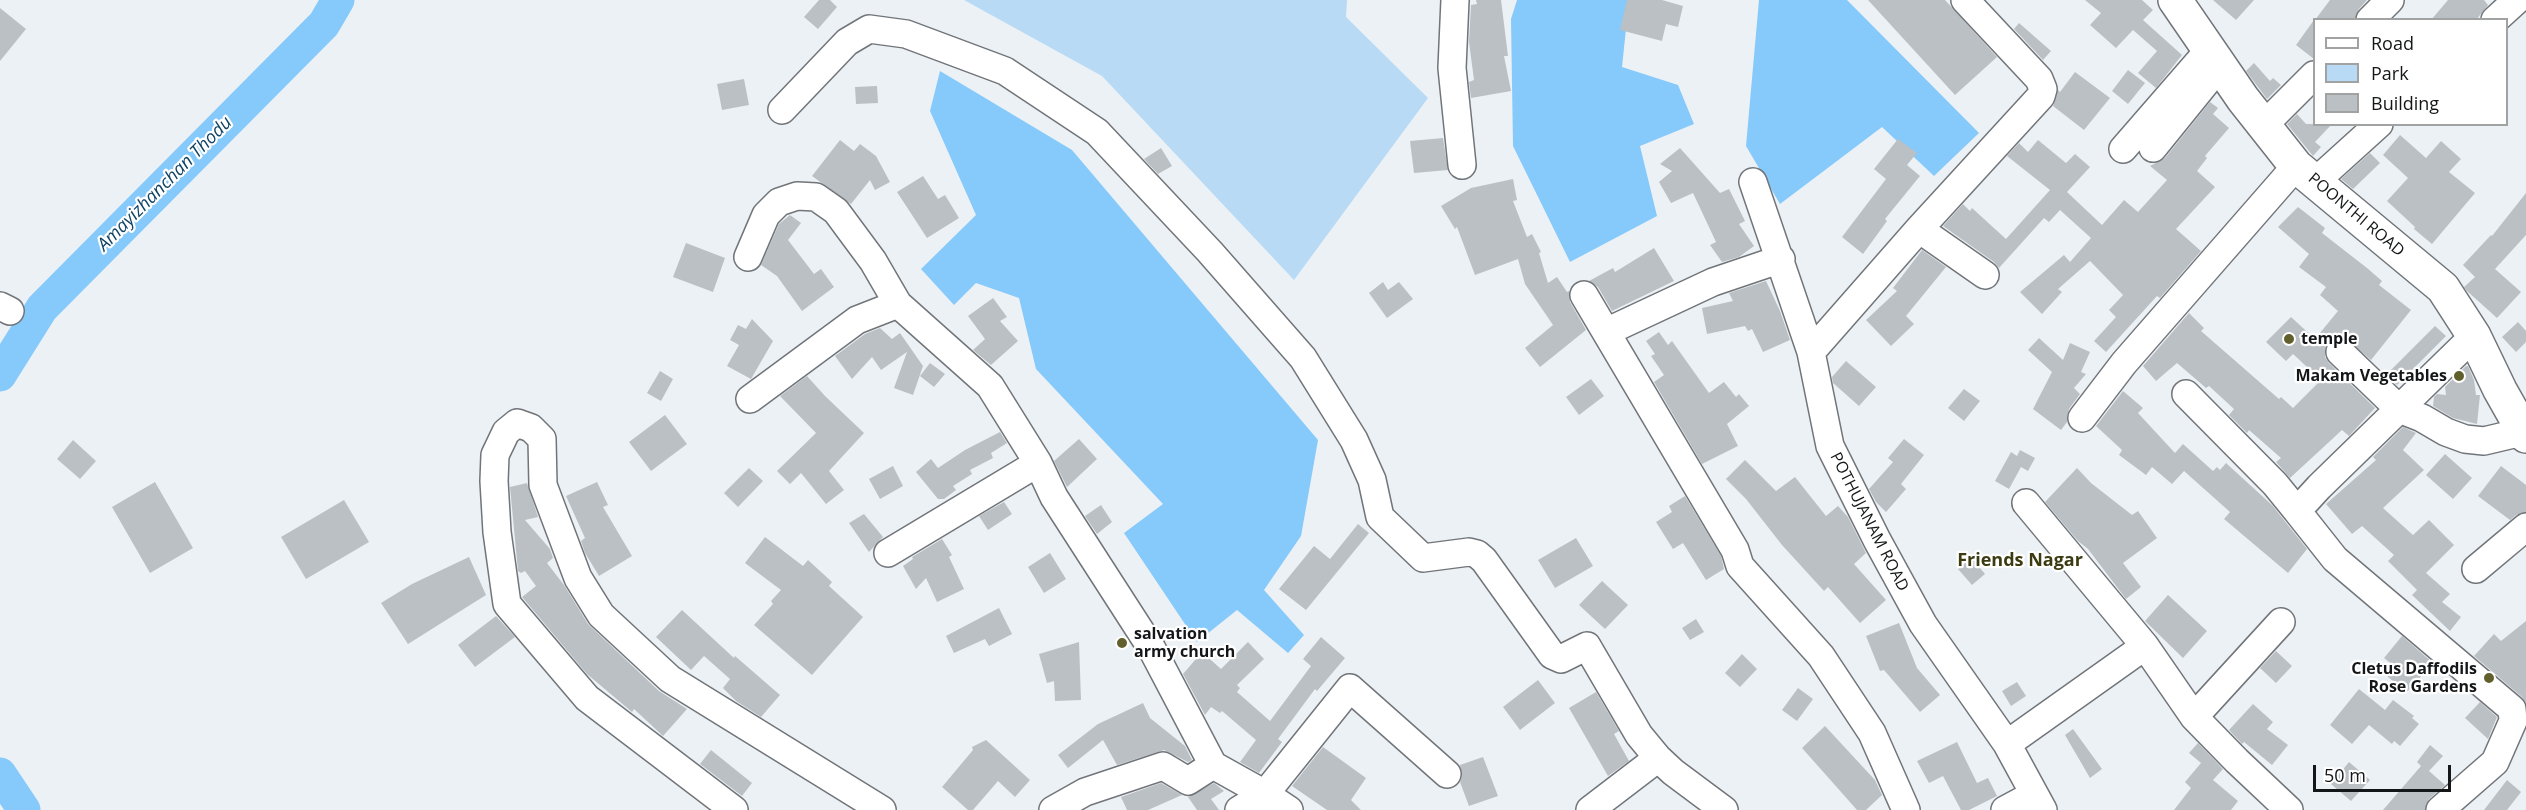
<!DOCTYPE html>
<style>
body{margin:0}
#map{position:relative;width:2526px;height:810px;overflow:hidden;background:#ecf1f5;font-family:"Open Sans",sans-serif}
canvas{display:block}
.legend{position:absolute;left:2313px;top:18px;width:195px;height:108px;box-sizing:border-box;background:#fff;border:2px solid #a1a2a2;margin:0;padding:8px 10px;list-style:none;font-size:18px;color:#141617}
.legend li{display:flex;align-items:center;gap:12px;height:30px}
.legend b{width:30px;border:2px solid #a1a2a2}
.scale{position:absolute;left:2313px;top:765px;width:138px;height:27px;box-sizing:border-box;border:3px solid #141617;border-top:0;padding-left:8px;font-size:18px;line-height:21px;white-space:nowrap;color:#141617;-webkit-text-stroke:4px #fff;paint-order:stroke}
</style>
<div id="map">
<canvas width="2526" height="810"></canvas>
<ul class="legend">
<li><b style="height:8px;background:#fff"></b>Road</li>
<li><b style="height:16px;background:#b8daf5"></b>Park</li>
<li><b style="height:16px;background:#bbc0c4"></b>Building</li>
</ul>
<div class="scale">50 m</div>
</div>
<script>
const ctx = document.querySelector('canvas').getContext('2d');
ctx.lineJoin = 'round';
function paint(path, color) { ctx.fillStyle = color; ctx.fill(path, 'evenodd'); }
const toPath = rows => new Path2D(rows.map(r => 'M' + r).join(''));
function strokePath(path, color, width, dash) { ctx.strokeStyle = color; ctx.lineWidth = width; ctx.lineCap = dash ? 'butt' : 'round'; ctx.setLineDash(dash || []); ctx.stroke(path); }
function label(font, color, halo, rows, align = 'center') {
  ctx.font = font + ' "Open Sans",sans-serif'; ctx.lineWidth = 4.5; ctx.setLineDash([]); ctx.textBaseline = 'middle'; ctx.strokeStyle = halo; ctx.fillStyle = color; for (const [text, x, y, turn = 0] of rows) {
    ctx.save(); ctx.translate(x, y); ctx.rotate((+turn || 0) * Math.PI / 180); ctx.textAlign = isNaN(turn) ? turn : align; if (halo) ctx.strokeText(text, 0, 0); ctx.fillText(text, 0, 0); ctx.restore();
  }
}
paint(toPath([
 [964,0,1347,0,1346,17,1428,98,1294,280,1102,76]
]), '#b8daf5');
paint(toPath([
 [1517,0,1629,0,1622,67,1678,85,1694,124,1640,146,1657,216,1570,262,1513,146,1511,19],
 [1759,0,1847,0,1979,133,1934,176,1882,127,1780,204,1746,146],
 [940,71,1072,150,1318,440,1301,536,1264,590,1304,635,1288,653,1237,610,1197,642,1124,533,1163,504,1036,369,1019,298,976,283,954,305,921,269,976,215,930,111]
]), '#86c9fb');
strokePath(toPath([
 [0,375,42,308,324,24,338,0],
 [0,774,24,810]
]), '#86c9fb', 33);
paint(toPath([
 [819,0,830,0,837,7,818,29,804,17],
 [1476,0,1501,0,1508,56,1504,56,1511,91,1471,98,1469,82,1474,80,1469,42,1471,5,1477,4],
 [1627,0,1662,0,1683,6,1678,27,1666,24,1662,41,1620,30],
 [1868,0,1945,0,1997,57,1955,95],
 [2085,0,2142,0,2153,10,2143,20,2182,55,2156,88,2138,73,2157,51,2133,30,2116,48,2090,25,2101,13],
 [2213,0,2254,0,2236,20],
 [2330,0,2367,0,2359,9,2355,20,2315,20],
 [2448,0,2484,0,2488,5,2476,20,2431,20],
 [0,8,26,29,0,61],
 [2314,20,2314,59,2296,45],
 [2019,23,2051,51,2043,60,2014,29],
 [2254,63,2270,81,2273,78,2281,85,2267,99,2246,71],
 [2128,70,2145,83,2128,104,2112,91],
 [2075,72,2110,98,2084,130,2053,106,2058,90,2060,92],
 [744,79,749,105,722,110,717,84],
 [877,86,878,103,856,104,855,87],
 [2210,102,2218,108,2213,114,2229,128,2205,156,2207,158,2197,171,2215,187,2176,229,2201,251,2160,298,2157,296,2106,352,2094,341,2116,317,2109,310,2123,295,2090,261,2058,289,2062,292,2042,314,2020,292,2064,255,2070,262,2091,238,2060,210,2049,222,2044,218,1999,268,1994,262,1943,226,1963,204,1970,211,1972,208,2006,239,2050,190,2007,156,2019,143,2028,152,2038,140,2066,163,2075,154,2090,167,2067,192,2102,225,2124,200,2138,212,2167,180,2150,166,2165,158],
 [2297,114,2306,124,2332,124,2315,142,2321,147,2313,156,2287,124],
 [2400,135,2426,158,2441,141,2461,159,2449,172,2475,193,2432,244,2414,229,2415,227,2387,201,2408,178,2383,155],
 [1443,138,1448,170,1414,173,1410,141],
 [1898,139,1917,153,1907,165,1920,176,1885,219,1887,221,1863,254,1842,237,1886,179,1874,169],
 [840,140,854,151,860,144,876,156,890,182,875,190,870,180,851,204,812,176],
 [1161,148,1172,166,1158,174,1144,159],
 [1680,148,1720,193,1729,189,1745,221,1739,224,1754,246,1739,257,1722,262,1710,245,1716,242,1693,193,1671,203,1659,182,1672,171,1660,164],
 [2370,153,2380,163,2353,189,2341,179],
 [923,176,938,199,945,195,959,218,927,238,897,192],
 [1513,179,1517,200,1513,201,1527,237,1532,234,1541,252,1539,253,1548,283,1557,277,1567,292,1569,291,1570,302,1586,330,1540,367,1525,348,1553,325,1525,284,1518,259,1475,275,1457,227,1455,229,1441,206,1471,188],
 [2526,193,2526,235,2495,269,2521,292,2497,318,2467,291,2464,287,2475,277,2463,265,2491,235,2492,236],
 [2298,207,2325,228,2322,233,2367,268,2382,281,2379,285,2411,310,2371,360,2344,337,2335,337,2328,342,2325,349,2325,357,2329,363,2375,408,2349,436,2342,430,2290,478,2276,462,2281,458,2249,430,2247,433,2229,415,2234,409,2209,386,2206,388,2177,363,2156,381,2143,366,2189,313,2204,328,2201,331,2279,399,2281,397,2293,408,2321,380,2293,354,2286,361,2266,342,2291,317,2315,339,2338,311,2320,295,2326,287,2299,267,2309,254,2278,227],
 [790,215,801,223,788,240,814,274,821,269,834,287,802,311,777,276,761,265,779,224],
 [686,243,725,258,713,292,673,277],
 [1654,248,1674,281,1612,311,1598,287,1589,281,1613,268,1615,272],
 [1922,250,1946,267,1906,316,1914,324,1891,346,1866,320,1897,291,1893,288],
 [1766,281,1780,311,1790,340,1763,352,1752,329,1748,331,1745,326,1707,334,1702,308,1733,301,1729,293],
 [1383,282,1388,290,1399,282,1413,299,1387,318,1369,293],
 [993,298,1007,317,1000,321,1018,341,991,365,973,350,985,339,968,316],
 [752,319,773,341,751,379,727,366,739,345,730,340,738,325,746,329],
 [2518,322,2526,331,2526,342,2516,352,2502,337],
 [2435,326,2446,336,2397,385,2386,375],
 [880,328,892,339,900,333,923,366,913,395,894,388,907,352,881,370,872,357,852,379,835,356,865,334],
 [1659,332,1668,345,1672,341,1709,393,1724,382,1736,397,1739,394,1749,406,1727,424,1738,446,1702,464,1654,382,1664,375,1651,356,1655,354,1646,341],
 [2039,338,2063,360,2070,343,2090,352,2081,372,2086,374,2074,388,2080,394,2069,409,2067,422,2061,430,2033,409,2052,372,2028,350],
 [1846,361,1876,387,1859,406,1833,383,1832,377],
 [930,363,945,374,934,387,920,376],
 [2466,366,2468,366,2474,380,2476,395,2480,395,2477,424,2453,418,2433,406,2434,397,2437,394,2446,395,2445,387],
 [660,371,673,379,661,401,647,393],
 [807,376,825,396,864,433,829,471,844,490,826,504,801,473,790,484,777,471,816,433,780,396],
 [1591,379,1604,396,1579,415,1566,397],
 [1964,389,1980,401,1964,421,1948,408],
 [2123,391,2143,408,2138,413,2175,453,2183,444,2213,471,2217,467,2220,470,2226,463,2272,505,2307,549,2288,573,2224,519,2230,512,2184,471,2172,484,2152,467,2146,475,2119,455,2122,450,2096,426],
 [665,415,687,444,651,471,629,442],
 [2403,427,2416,433,2403,450,2424,470,2383,508,2413,535,2429,520,2454,545,2426,573,2450,594,2442,602,2461,617,2450,631,2412,595,2417,590,2388,561,2394,555,2362,526,2352,534,2326,504,2376,460,2373,457],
 [1000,432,1007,443,991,453,993,458,970,470,972,474,953,486,956,490,944,499,938,499,916,472,931,459,938,468,965,450],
 [1079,439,1097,459,1067,487,1054,461],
 [1904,439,1924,455,1901,484,1906,489,1886,512,1876,502,1869,489,1893,462,1888,458],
 [73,440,96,461,80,479,57,459],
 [2020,450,2035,458,2028,471,2021,467,2009,489,1995,481,2011,452,2017,456],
 [2445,454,2472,478,2453,499,2426,475],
 [1745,460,1776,491,1795,477,1826,516,1838,506,1848,517,1866,553,1854,564,1886,600,1860,623,1828,587,1824,591,1782,545,1746,499,1726,479],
 [893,466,903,486,880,499,869,479],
 [2501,466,2526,485,2526,512,2516,515,2510,520,2478,496],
 [749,468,763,481,738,507,724,493],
 [2077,468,2091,483,2132,515,2138,511,2157,538,2123,563,2141,587,2126,599,2088,549,2078,541,2045,502],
 [155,482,193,548,150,573,112,507],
 [597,482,608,505,603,507,632,556,599,576,585,553,581,541,585,538,566,496],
 [527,483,538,517,525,520,550,549,553,558,547,563,564,585,588,624,659,691,687,709,663,736,634,709,632,712,587,674,522,597,536,586,525,571,521,573,518,571,510,487],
 [1685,496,1721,556,1724,569,1706,580,1683,543,1673,549,1656,522,1672,512,1669,506],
 [344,500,369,542,306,579,281,537],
 [1004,502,1012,514,988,530,979,516],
 [1101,505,1112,522,1097,534,1085,516],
 [864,514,883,537,869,552,849,523],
 [1358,524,1369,533,1306,610,1279,589,1314,546,1330,559],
 [765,537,803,566,808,560,832,582,829,586,863,617,812,675,754,625,773,604,771,601,781,590,745,563],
 [1576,538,1593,566,1555,588,1538,560],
 [942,539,952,555,949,557,964,589,937,602,926,578,916,589,903,566,913,559,912,557],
 [1050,553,1066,579,1044,593,1028,567],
 [469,557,486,595,408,644,381,603,412,584],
 [1971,557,1985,574,1972,585,1958,569],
 [1602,581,1628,605,1605,629,1579,605],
 [2168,595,2207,631,2183,658,2145,621],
 [999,608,1012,634,989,646,985,639,954,653,946,636],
 [682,610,734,658,735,656,780,695,761,717,736,701,723,688,730,679,704,656,691,670,656,637],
 [496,616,515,637,475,667,458,645],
 [1696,619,1704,632,1690,640,1682,628],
 [2526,621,2526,704,2522,697,2474,656,2494,634,2501,641],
 [1899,623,1917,668,1940,695,1920,712,1884,670,1880,671,1866,636],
 [2402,636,2433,663,2406,693,2386,675,2394,666,2384,658],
 [1321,637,1345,658,1317,691,1315,689,1278,739,1282,742,1259,773,1240,762,1256,740,1222,711,1220,713,1211,707,1205,715,1183,674,1202,652,1221,669,1248,642,1264,659,1237,685,1240,688,1237,692,1270,721,1311,666,1303,659],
 [1079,642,1081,700,1055,701,1054,681,1047,683,1039,654],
 [2276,651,2292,666,2276,683,2260,668],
 [1742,654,1757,669,1740,687,1725,673],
 [1538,680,1555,703,1520,730,1503,707],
 [2017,682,2026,696,2011,706,2002,691],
 [1798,688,1813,699,1797,721,1782,710],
 [2359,689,2385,710,2393,700,2414,716,2412,718,2419,724,2400,746,2394,741,2392,744,2369,725,2352,744,2330,725],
 [1596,692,1619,731,1614,734,1629,761,1608,776,1569,708],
 [2480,702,2497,717,2488,739,2465,718],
 [1143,703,1150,718,1185,746,1192,760,1188,762,1164,750,1117,765,1103,740,1068,768,1058,755,1098,724],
 [2253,704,2273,722,2267,729,2288,745,2272,765,2244,742,2242,744,2229,730],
 [1825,726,1875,780,1882,795,1866,810,1857,810,1802,748],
 [2073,729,2102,769,2090,778,2065,735],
 [986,740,1030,780,1015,797,998,781,973,810,968,810,942,787,973,750,972,747],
 [1957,742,1977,783,1988,778,1997,796,1969,810,1961,810,1943,776,1929,783,1917,761],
 [2198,743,2223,769,2213,780,2238,801,2231,810,2174,810,2191,788,2185,782,2201,763,2189,753],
 [2430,745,2443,756,2429,771,2445,785,2429,799,2425,810,2383,810,2421,766,2417,762],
 [1323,747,1366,778,1351,800,1361,810,1327,810,1292,786],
 [711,750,752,783,742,796,700,764],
 [1483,757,1498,796,1469,806,1460,782,1462,777,1460,765],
 [2349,762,2370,780,2351,801,2331,784],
 [2507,780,2521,792,2507,810,2484,810],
 [1161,783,1182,795,1148,810,1127,810,1121,797],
 [1214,783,1224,791,1211,799,1219,810,1197,810,1188,797]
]), '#bbc0c4');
const minor = toPath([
 [1455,0,1452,68,1462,165],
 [1965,0,2039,79,2043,89,2041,96,1919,229,1811,352,1830,446,1877,540,1923,624,2007,744,2043,810],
 [2370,20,2390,0],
 [2495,20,2517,0],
 [782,110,847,42,869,29,906,34,1005,71,1097,132,1210,252,1303,358,1354,440,1372,480,1380,517,1423,558,1469,552,1477,554,1484,560,1552,655,1561,659,1587,646,1639,735,1658,758,1673,772,1724,810],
 [2263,126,2314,75],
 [2153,148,2208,80,2223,70],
 [2123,149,2209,50],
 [2316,181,2379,124],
 [1753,182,1811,352],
 [1919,229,1985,275],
 [748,257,766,215,779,202,797,196,816,197,836,211,873,261,898,304,990,386,1038,463,1054,497,1152,649,1213,765],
 [1584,295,1735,550,1740,566,1821,656,1872,733,1906,810],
 [0,306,10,311],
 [1606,332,1713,282,1781,259],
 [2340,352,2399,409,2422,418,2446,432,2465,439,2484,441,2522,432],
 [2186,394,2275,484,2297,511,2319,487,2474,336],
 [750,399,857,320,898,304],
 [2082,418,2124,363,2296,166],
 [2026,503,2145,646,2194,717,2237,761,2289,810],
 [2297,511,2335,559,2512,709,2513,721,2495,762,2440,810],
 [888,553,1038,463],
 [2476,569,2526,527],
 [2194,717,2281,622],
 [2007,744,2145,646],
 [734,810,587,698,507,604,497,532,494,481,495,455,506,432,517,423,531,428,542,439,543,485,578,578,601,615,670,679,882,810],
 [1053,810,1085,792,1163,766,1188,781,1213,765,1265,794,1289,810],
 [1239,810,1265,794,1350,688,1447,774],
 [1590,810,1658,758],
 [2005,810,2033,795]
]);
const major = toPath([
 [2175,0,2243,99,2296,166,2443,288,2474,336,2500,390,2526,436]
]);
strokePath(minor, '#717579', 30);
strokePath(major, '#717579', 36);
strokePath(minor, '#fff', 27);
strokePath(major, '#fff', 33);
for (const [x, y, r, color] of [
 [2289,339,6,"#61602c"],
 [2459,376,6,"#61602c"],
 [1122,643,6,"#61602c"],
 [2489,678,6,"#61602c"]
]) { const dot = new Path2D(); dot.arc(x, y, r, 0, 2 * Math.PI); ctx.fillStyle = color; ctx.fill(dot); strokePath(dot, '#fff', 2); }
label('16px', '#141617', '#fff', [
 ["POONTHI ROAD",2356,215,40],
 ["POTHUJANAM ROAD",1869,522,63]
]);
label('bold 16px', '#141617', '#fff', [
 ["temple",2301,339],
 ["Makam Vegetables",2447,376,"right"],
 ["salvation",1134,634],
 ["army church",1134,652],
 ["Cletus Daffodils",2477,669,"right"],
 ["Rose Gardens",2477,687,"right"]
], 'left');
label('italic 18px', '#104364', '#fff', [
 ["Amayizhanchan Thodu",165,184,-45]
]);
label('bold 18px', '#3c3b11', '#fff', [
 ["Friends Nagar",2020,561]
]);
</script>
